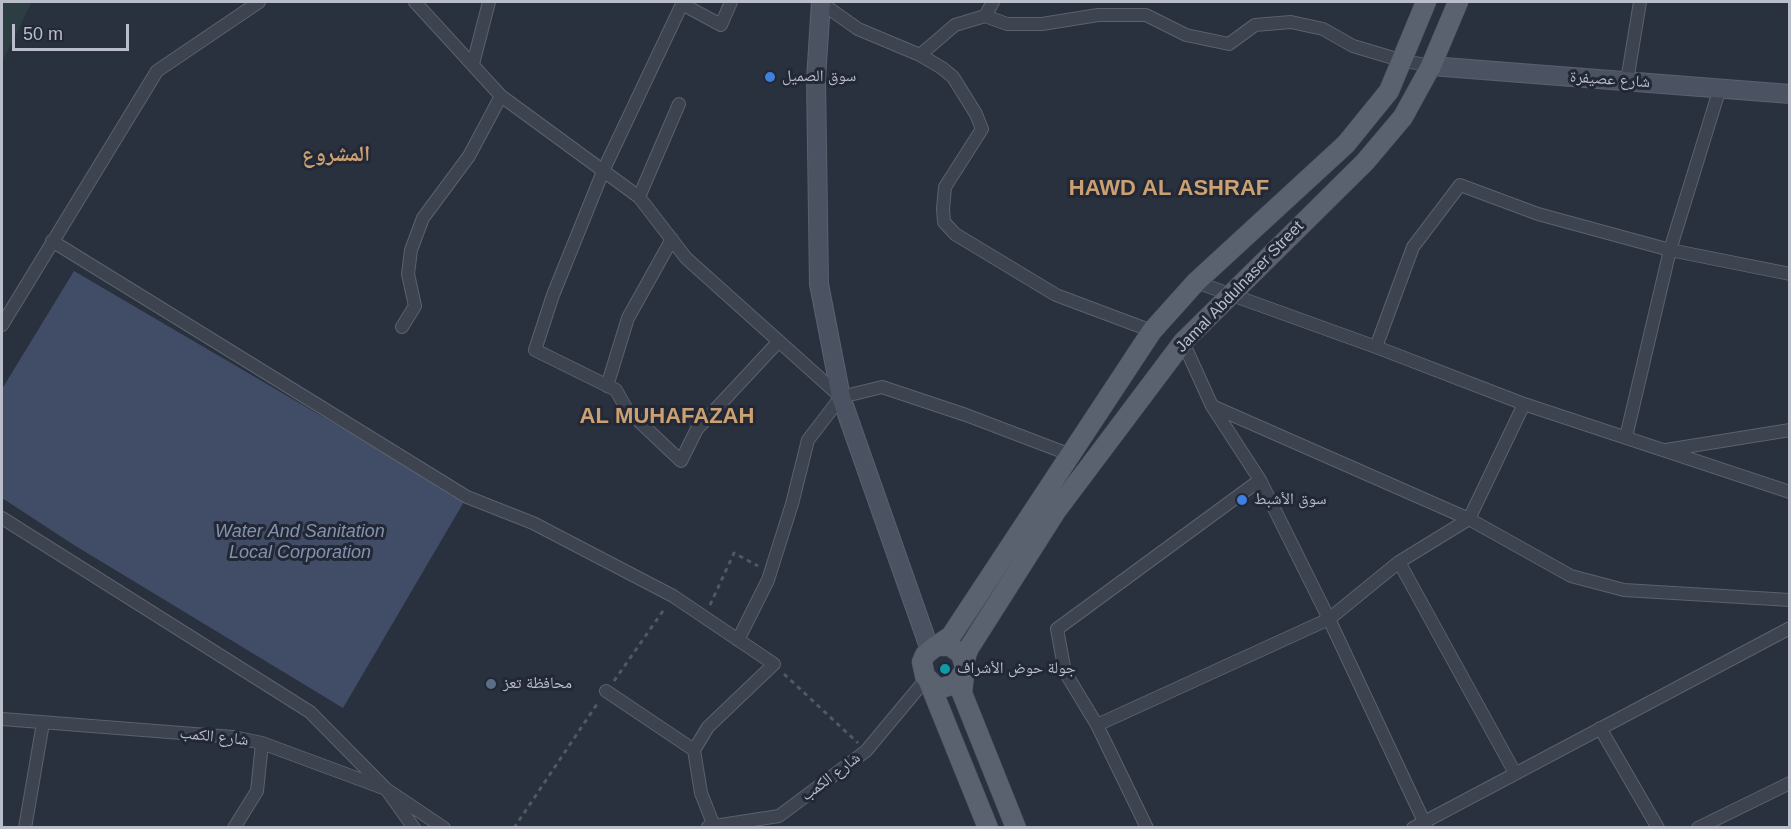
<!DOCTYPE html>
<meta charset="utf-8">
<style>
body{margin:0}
#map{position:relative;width:1791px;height:829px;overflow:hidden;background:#29313f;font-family:Arial,sans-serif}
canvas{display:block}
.frame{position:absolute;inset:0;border:3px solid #babeca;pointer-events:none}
.scale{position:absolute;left:12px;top:24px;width:117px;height:27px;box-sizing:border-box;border:3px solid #babeca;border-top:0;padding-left:8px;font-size:18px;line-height:21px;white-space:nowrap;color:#babeca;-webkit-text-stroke:4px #222835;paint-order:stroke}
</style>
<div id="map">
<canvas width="1791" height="829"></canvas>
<div class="frame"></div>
<div class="scale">50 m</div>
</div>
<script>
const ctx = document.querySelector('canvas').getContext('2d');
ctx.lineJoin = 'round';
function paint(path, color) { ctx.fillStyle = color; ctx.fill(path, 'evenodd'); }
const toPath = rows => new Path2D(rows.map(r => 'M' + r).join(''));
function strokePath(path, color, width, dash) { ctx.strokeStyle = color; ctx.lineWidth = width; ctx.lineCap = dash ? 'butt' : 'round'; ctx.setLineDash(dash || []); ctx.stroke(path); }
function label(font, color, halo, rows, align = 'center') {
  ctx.font = font + ' Arial,"Noto Naskh Arabic",sans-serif'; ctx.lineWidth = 6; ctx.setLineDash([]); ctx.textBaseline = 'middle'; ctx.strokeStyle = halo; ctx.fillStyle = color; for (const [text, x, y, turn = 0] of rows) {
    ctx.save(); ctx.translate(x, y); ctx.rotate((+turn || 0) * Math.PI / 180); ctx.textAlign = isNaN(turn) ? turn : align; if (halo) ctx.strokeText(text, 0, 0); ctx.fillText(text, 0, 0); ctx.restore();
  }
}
paint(toPath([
 [2,2,32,2,2,62]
]), '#2c3e41');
paint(toPath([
 [74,271,465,500,343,708,74,545,2,498,2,389]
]), '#414d67');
const street = toPath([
 [415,2,501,96,639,197,686,258,841,397],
 [683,2,604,169,553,295,535,350,616,390,627,410,681,461,697,429,779,341],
 [820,2,858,29,920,55,942,68,953,77,976,114,982,129,945,187,943,209,944,222,955,234,1056,295,1152,331],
 [682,4,721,25,731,2],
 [985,16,993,2],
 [920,55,955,25,985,16,1007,24,1042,24,1098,15,1146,15,1186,35,1229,44,1255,25,1291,22,1323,29,1353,46,1400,60,1431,66],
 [473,64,489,2],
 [1627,81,1640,2],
 [639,197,679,104],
 [52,241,467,497,533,523,673,596,774,664,708,727,694,750,701,793,714,826],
 [1196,282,1376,347,1524,404,1790,492],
 [2,325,157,71,259,2],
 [402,327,415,306,408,274,411,250,423,218,469,156,501,96],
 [1183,342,1212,406,1260,480,1329,619,1427,828],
 [1376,347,1413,247,1460,185,1538,214,1670,250,1790,274],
 [607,386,628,318,672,239],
 [1212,406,1469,519,1571,576,1624,590,1790,600],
 [1626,437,1670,250,1720,88],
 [1666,450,1790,430],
 [2,518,310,712,386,789,414,828],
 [1399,562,1515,773],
 [738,640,768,580,792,504,808,440,841,397,882,387,966,415,1071,455],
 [606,691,694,750],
 [2,719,233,737,262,743,386,789,444,828],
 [1097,725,1329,619,1399,562,1469,519,1524,404],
 [1600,728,1658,828],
 [708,827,779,816,866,751,926,679],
 [25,828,43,723],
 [234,828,257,791,262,743],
 [1147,828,1097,725,1065,672,1057,629,1260,480],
 [1413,828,1790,628],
 [1698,828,1790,783]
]);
const secondary = toPath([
 [821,2,816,79,819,284,841,397,930,650],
 [1431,66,1790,94]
]);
const primary = toPath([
 [936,646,951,636,1152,331,1196,282,1346,144,1389,91,1426,2],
 [965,667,966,655,969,648,1056,511,1183,342,1365,162,1403,117,1431,66,1458,2],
 [963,673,955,684,942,688,935,686,925,676,922,662,925,655,936,646,950,646,961,654,965,667,962,693,1016,828],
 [929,682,988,828]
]);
strokePath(street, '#5b616d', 14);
strokePath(secondary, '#5b616d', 20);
strokePath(primary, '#474c59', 21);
strokePath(toPath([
 [710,605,734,553,758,566],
 [784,674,858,743],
 [614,681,665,608],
 [514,828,599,701]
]), '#4b5b5f', 3, [4.5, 4.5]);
strokePath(street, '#3d434f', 12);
strokePath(secondary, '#4b5262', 18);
strokePath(primary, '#5b626f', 20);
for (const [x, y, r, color] of [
 [770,77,6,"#3f7fe0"],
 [1242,500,6,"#3f7fe0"],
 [945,669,6,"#0f9aa8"],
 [491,684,6,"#5c6f8a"]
]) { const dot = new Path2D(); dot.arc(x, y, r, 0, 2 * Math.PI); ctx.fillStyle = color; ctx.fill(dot); strokePath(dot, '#222835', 2); }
label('16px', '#babeca', '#222835', [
 ["سوق الصميل",782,77],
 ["سوق الأشبط",1254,500],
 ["جولة حوض الأشراف",957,669],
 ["محافظة تعز",503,684]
], 'left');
label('16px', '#babeca', '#222835', [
 ["شارع عصيفرة",1610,80,4],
 ["Jamal Abdulnaser Street",1240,287,-46],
 ["شارع الكمب",214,737,6],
 ["شارع الكمب",831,777,-37]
]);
label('italic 18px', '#8592ae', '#222835', [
 ["Water And Sanitation",300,532],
 ["Local Corporation",300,553]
]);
label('bold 22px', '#cba173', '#222835', [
 ["المشروع",336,155],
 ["HAWD AL ASHRAF",1169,189],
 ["AL MUHAFAZAH",667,417]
]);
</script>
